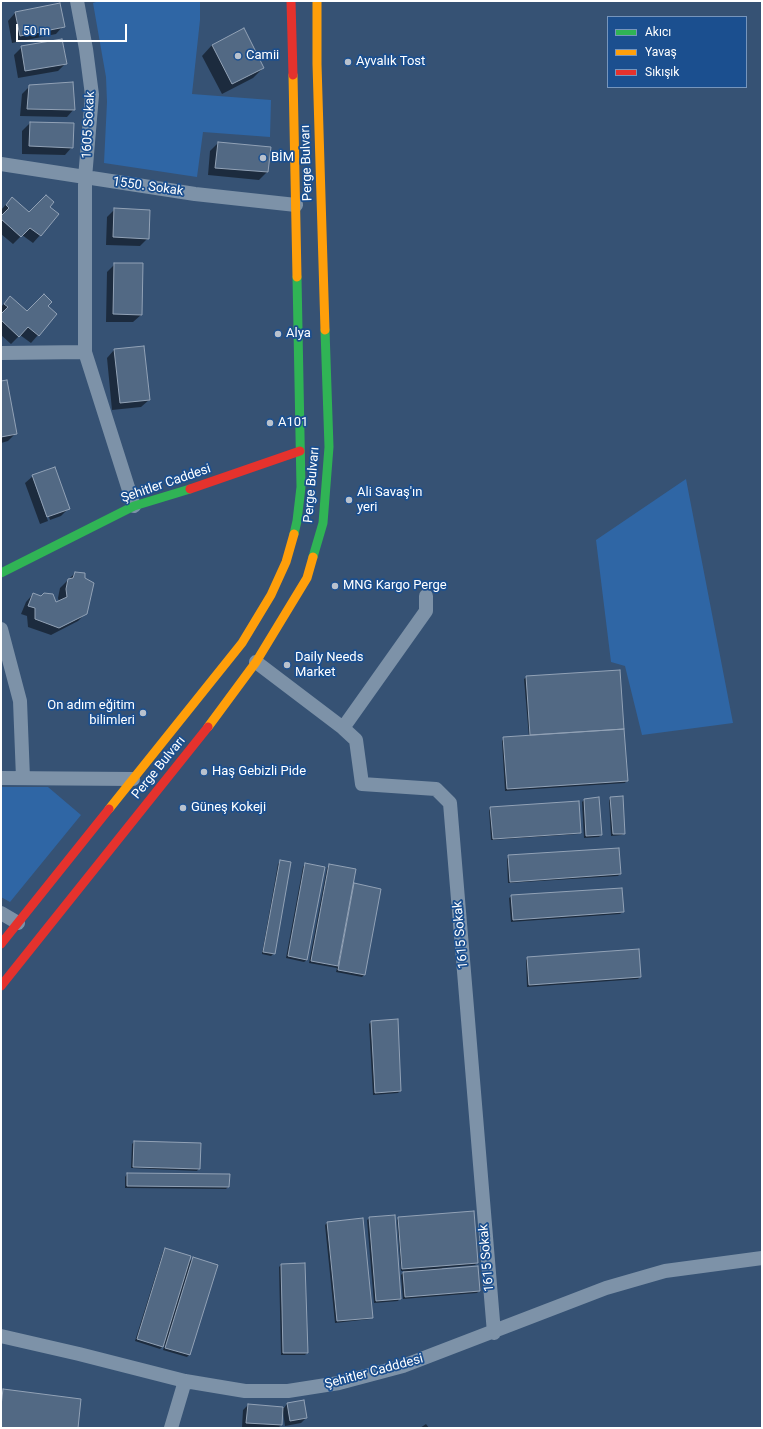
<!DOCTYPE html>
<meta charset="utf-8">
<style>
body{margin:0}
#map{position:relative;width:763px;height:1429px;overflow:hidden;background:#365274;font-family:Roboto,sans-serif}
canvas{display:block}
.frame{position:absolute;inset:0;border:2px solid #fff;pointer-events:none}
.legend{position:absolute;left:607px;top:16px;width:140px;height:72px;box-sizing:border-box;background:#1b4f8f;border:1px solid #7695bc;margin:0;padding:5px 7px;list-style:none;font-size:12px;color:#fff}
.legend li{display:flex;align-items:center;gap:8px;height:20px}
.legend b{width:20px;border:1px solid #7695bc}
.scale{position:absolute;left:16px;top:24px;width:111px;height:18px;box-sizing:border-box;border:2px solid #fff;border-top:0;padding-left:5px;font-size:12px;line-height:14px;white-space:nowrap;color:#fff;-webkit-text-stroke:3px #1b4f8f;paint-order:stroke}
</style>
<div id="map">
<canvas width="763" height="1429"></canvas>
<div class="frame"></div>
<ul class="legend">
<li><b style="height:5px;background:#30b455"></b>Akıcı</li>
<li><b style="height:5px;background:#ff9f0a"></b>Yavaş</li>
<li><b style="height:5px;background:#e5322d"></b>Sıkışık</li>
</ul>
<div class="scale">50 m</div>
</div>
<script>
const ctx = document.querySelector('canvas').getContext('2d');
ctx.lineJoin = 'round';
function paint(path, color) { ctx.fillStyle = color; ctx.fill(path, 'evenodd'); }
const toPath = rows => new Path2D(rows.map(r => 'M' + r).join(''));
function strokePath(path, color, width, dash) { ctx.strokeStyle = color; ctx.lineWidth = width; ctx.lineCap = dash ? 'butt' : 'round'; ctx.setLineDash(dash || []); ctx.stroke(path); }
function label(font, color, halo, rows, align = 'center') {
  ctx.font = font + ' Roboto,sans-serif'; ctx.lineWidth = 3.5; ctx.setLineDash([]); ctx.textBaseline = 'middle'; ctx.strokeStyle = halo; ctx.fillStyle = color; for (const [text, x, y, turn = 0] of rows) {
    ctx.save(); ctx.translate(x, y); ctx.rotate((+turn || 0) * Math.PI / 180); ctx.textAlign = isNaN(turn) ? turn : align; if (halo) ctx.strokeText(text, 0, 0); ctx.fillText(text, 0, 0); ctx.restore();
  }
}
paint(toPath([
 [99,1,200,1,200,20,192,94,271,100,270,137,203,132,197,177,104,163,107,102,106,77,93,3],
 [686,479,733,723,642,735,625,666,611,662,596,540],
 [1,787,48,787,81,815,10,902,1,897]
]), '#2f66a5');
paint(toPath([
 [15,13,63,26,56,34,12,43,8,21],
 [212,45,263,68,253,78,222,94,202,56],
 [22,47,65,64,58,71,18,78,14,55],
 [30,86,74,109,67,117,20,116,22,94],
 [30,123,72,147,65,155,22,154,22,131],
 [218,143,269,148,267,172,259,180,208,175,210,151],
 [12,198,29,213,58,215,33,243,22,235,13,244,1,234,1,217,2,216,1,215,1,210],
 [115,209,148,238,140,246,106,245,107,217],
 [115,264,141,315,133,322,106,322,107,272],
 [10,297,27,312,47,306,38,335,31,343,20,335,11,344,1,335,1,307],
 [114,350,149,400,141,407,112,410,107,358],
 [1,382,16,433,8,441,1,443],
 [33,476,69,508,61,516,50,520,35,479,33,479,48,521,40,524,25,483],
 [75,573,86,613,78,621,51,635,28,627,27,616,21,614,26,602,33,594,55,604,59,602,58,598,60,588],
 [619,671,627,780,625,783,505,791,502,741,504,738,529,737,524,679,527,677],
 [611,798,624,833,622,835,611,836,609,800],
 [584,800,601,835,599,837,584,838,582,802],
 [491,808,580,832,578,834,491,840,489,810],
 [509,856,620,874,618,876,508,883,507,859],
 [281,861,274,953,271,956,262,954,278,864],
 [305,864,307,960,304,962,286,958,303,867],
 [329,866,353,884,380,889,364,975,362,977,336,972,337,968,309,963,327,868],
 [512,896,623,912,620,914,511,922,509,898],
 [528,958,640,977,638,979,527,987,526,960],
 [371,1022,400,1091,398,1093,373,1095,369,1024],
 [134,1142,199,1168,197,1171,131,1168,132,1144],
 [127,1174,228,1187,226,1189,125,1188,125,1177],
 [370,1218,400,1298,398,1301,374,1303,367,1220],
 [399,1218,477,1263,475,1265,442,1268,442,1270,477,1267,479,1291,477,1293,403,1299,401,1275,405,1271,401,1271,397,1220],
 [327,1223,372,1317,370,1319,335,1323,325,1225],
 [165,1250,188,1263,193,1258,217,1265,189,1355,187,1357,163,1350,165,1344,160,1349,135,1341,163,1252],
 [281,1265,307,1353,305,1355,281,1355,279,1267],
 [4,1390,77,1428,1,1428,1,1395],
 [287,1404,306,1418,301,1423,285,1426,283,1412,281,1425,278,1428,242,1427,243,1410,248,1405,284,1408],
 [426,1424,429,1428,420,1428]
]), '#0007');
const building = toPath([
 [60,3,65,27,20,36,15,12,60,3],
 [244,28,264,68,232,84,212,45,244,28],
 [62,39,67,64,25,71,21,46,62,39],
 [73,82,75,110,27,109,29,85,73,82],
 [30,122,74,123,73,148,29,146,30,122],
 [218,142,271,147,268,172,215,168,218,142],
 [46,195,54,202,50,207,59,214,41,236,30,228,21,237,1,219,1,216,9,208,6,205,12,197,29,212,46,195],
 [114,208,150,210,149,239,113,237,114,208],
 [114,263,143,263,142,315,113,314,114,263],
 [44,294,52,302,48,306,57,314,39,336,28,327,19,337,1,320,1,314,8,307,4,304,10,296,27,311,44,294],
 [144,346,150,400,120,403,114,349,144,346],
 [7,380,17,434,1,437,1,381,7,380],
 [55,467,70,509,47,517,32,475,55,467],
 [75,572,85,573,85,578,94,583,87,614,59,628,35,619,35,608,28,606,33,593,41,596,44,593,53,594,56,602,67,597,66,589,68,579,73,578,75,572],
 [620,670,624,729,530,735,526,676,620,670],
 [624,729,628,781,507,789,503,737,624,729],
 [623,796,625,834,613,834,610,797,623,796],
 [599,797,602,835,586,836,584,799,599,797],
 [579,801,581,833,493,839,490,807,579,801],
 [619,848,621,874,510,882,508,855,619,848],
 [280,860,291,862,275,954,263,952,280,860],
 [305,863,325,867,307,960,288,956,305,863],
 [329,864,356,869,338,966,311,961,329,864],
 [354,883,381,889,365,975,338,970,354,883],
 [622,888,624,912,513,920,511,895,622,888],
 [639,949,641,977,529,985,527,957,639,949],
 [398,1019,401,1091,375,1093,371,1021,398,1019],
 [134,1141,201,1143,200,1169,133,1167,134,1141],
 [127,1173,230,1174,229,1187,127,1186,127,1173],
 [474,1211,478,1263,402,1269,398,1217,474,1211],
 [395,1215,401,1299,376,1301,369,1217,395,1215],
 [363,1218,373,1318,337,1321,327,1222,363,1218],
 [165,1248,191,1256,163,1347,137,1339,165,1248],
 [193,1257,218,1265,190,1355,165,1348,193,1257],
 [305,1263,308,1353,283,1353,281,1264,305,1263],
 [478,1266,480,1291,405,1297,403,1272,478,1266],
 [3,1389,81,1399,78,1428,1,1428,1,1406,3,1389],
 [304,1400,307,1418,290,1421,287,1403,304,1400],
 [248,1404,283,1407,282,1425,246,1423,248,1404]
]);
paint(building, '#526984');
strokePath(building, '#92a2b6', 1);
strokePath(toPath([
 [77,1,86,49,92,95,85,178,85,352,134,506],
 [1,164,195,194,296,205],
 [1,353,85,352],
 [1,629,20,701,23,778],
 [256,662,343,728,356,740,362,784,436,789,450,803,494,1333],
 [343,728,426,611,426,596],
 [1,778,133,779],
 [1,913,18,923],
 [1,1336,79,1354,185,1381,245,1391,288,1391,339,1383,403,1366,606,1288,665,1271,762,1258],
 [171,1428,185,1381]
]), '#7d92a8', 14);
strokePath(toPath([
 [294,534,297,521,301,487,297,277],
 [313,557,323,523,329,447,325,330],
 [1,573,134,506,190,489]
]), '#30b455', 9);
strokePath(toPath([
 [317,1,317,64,325,330],
 [293,75,297,277],
 [208,727,256,662,307,578,313,557],
 [109,809,242,643,271,595,286,562,294,534]
]), '#ff9f0a', 9);
strokePath(toPath([
 [291,1,293,75],
 [190,489,300,451],
 [1,944,109,809],
 [1,986,208,727]
]), '#e5322d', 9);
for (const [x, y, r, color] of [
 [238,56,4,"#b9c2ce"],
 [348,62,4,"#b9c2ce"],
 [263,158,4,"#b9c2ce"],
 [278,334,4,"#b9c2ce"],
 [270,423,4,"#b9c2ce"],
 [349,500,4,"#b9c2ce"],
 [335,586,4,"#b9c2ce"],
 [287,665,4,"#b9c2ce"],
 [143,713,4,"#b9c2ce"],
 [204,772,4,"#b9c2ce"],
 [183,808,4,"#b9c2ce"]
]) { const dot = new Path2D(); dot.arc(x, y, r, 0, 2 * Math.PI); ctx.fillStyle = color; ctx.fill(dot); strokePath(dot, '#1b4f8f', 1.5); }
label('13px', '#fff', '#1b4f8f', [
 ["Camii",246,56],
 ["Ayvalık Tost",356,62],
 ["BİM",271,158],
 ["Alya",286,334],
 ["A101",278,423],
 ["Ali Savaş'ın",357,493],
 ["yeri",357,508],
 ["MNG Kargo Perge",343,586],
 ["Daily Needs",295,658],
 ["Market",295,673],
 ["On adım eğitim",135,706,"right"],
 ["bilimleri",135,721,"right"],
 ["Haş Gebizli Pide",212,772],
 ["Güneş Kokeji",191,808]
], 'left');
label('13px', '#fff', '#1b4f8f', [
 ["1605 Sokak",89,125,-87],
 ["Perge Bulvarı",307,163,-92],
 ["1550. Sokak",148,187,8],
 ["Şehitler Caddesi",166,484,-19],
 ["Perge Bulvarı",312,485,-85],
 ["Perge Bulvarı",159,768,-51],
 ["1615 Sokak",461,935,-95],
 ["1615 Sokak",487,1258,-95],
 ["Şehitler Cadddesi",374,1372,-15]
]);
</script>
